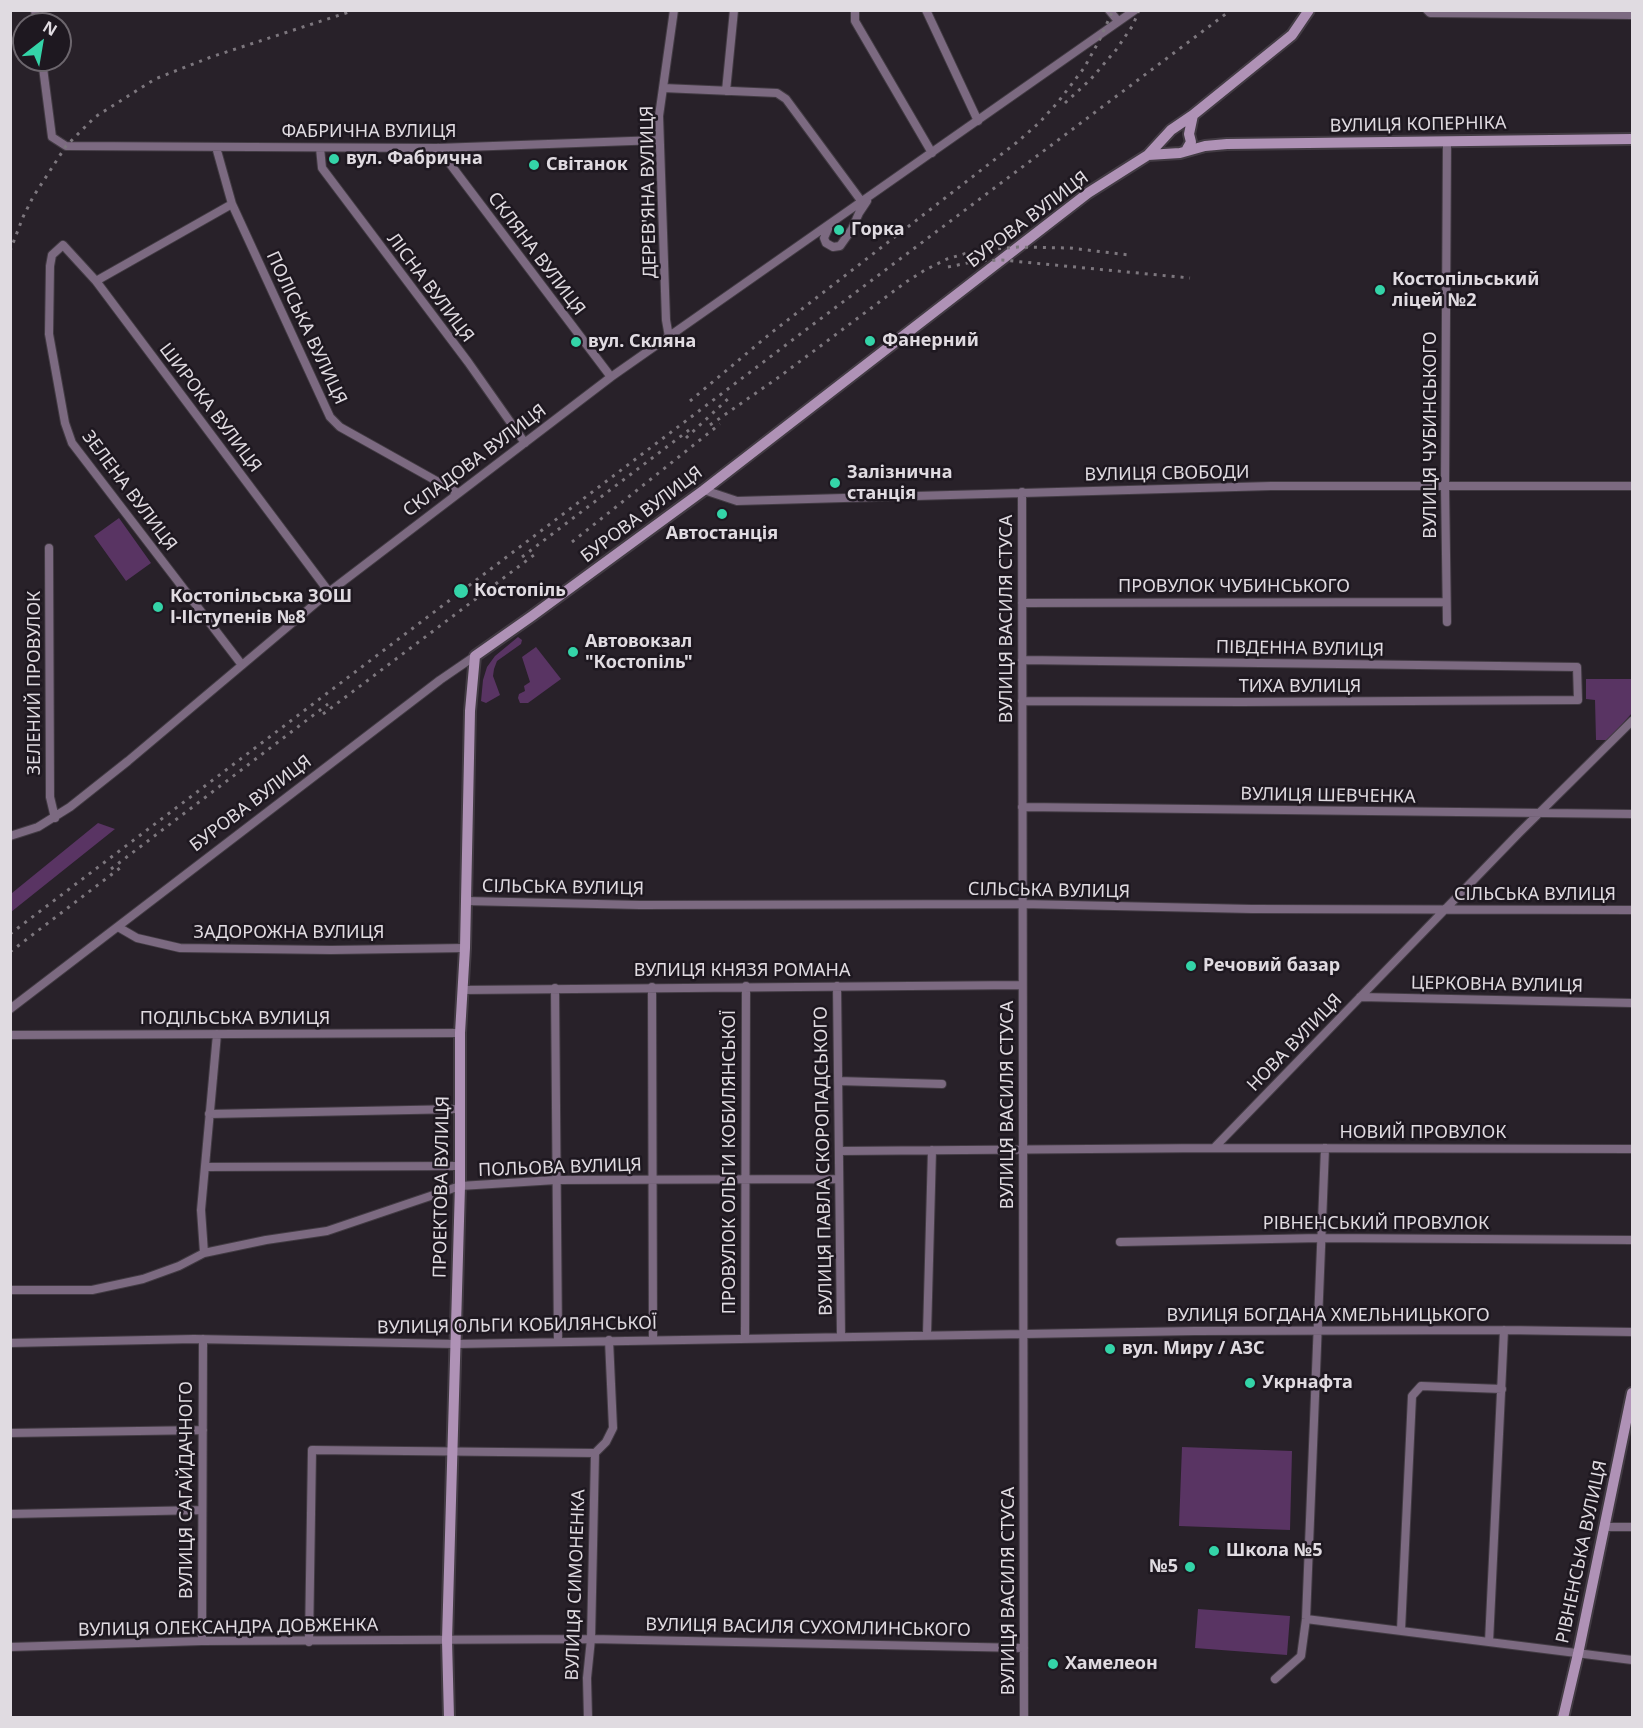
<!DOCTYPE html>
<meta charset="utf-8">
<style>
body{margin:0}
#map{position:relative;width:1643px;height:1728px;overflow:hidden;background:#282129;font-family:"Noto Sans",sans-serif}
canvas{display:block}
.frame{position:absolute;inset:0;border:12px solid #e0dbe1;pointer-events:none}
.north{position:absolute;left:12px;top:12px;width:60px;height:60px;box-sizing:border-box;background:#1e1820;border:2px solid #6c666d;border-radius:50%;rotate:31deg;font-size:16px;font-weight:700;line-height:24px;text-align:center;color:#e0dbe1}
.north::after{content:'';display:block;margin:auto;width:21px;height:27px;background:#34d4a8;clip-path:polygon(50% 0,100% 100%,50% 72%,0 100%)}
</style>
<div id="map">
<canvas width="1643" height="1728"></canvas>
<div class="frame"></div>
<div class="north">N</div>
</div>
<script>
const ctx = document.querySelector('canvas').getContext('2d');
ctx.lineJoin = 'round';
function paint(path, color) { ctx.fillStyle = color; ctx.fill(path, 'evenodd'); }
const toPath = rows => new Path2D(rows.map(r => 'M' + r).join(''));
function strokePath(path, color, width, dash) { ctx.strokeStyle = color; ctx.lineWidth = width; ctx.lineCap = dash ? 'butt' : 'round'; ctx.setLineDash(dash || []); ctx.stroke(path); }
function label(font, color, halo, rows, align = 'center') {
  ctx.font = font + ' "Noto Sans",sans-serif'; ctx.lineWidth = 5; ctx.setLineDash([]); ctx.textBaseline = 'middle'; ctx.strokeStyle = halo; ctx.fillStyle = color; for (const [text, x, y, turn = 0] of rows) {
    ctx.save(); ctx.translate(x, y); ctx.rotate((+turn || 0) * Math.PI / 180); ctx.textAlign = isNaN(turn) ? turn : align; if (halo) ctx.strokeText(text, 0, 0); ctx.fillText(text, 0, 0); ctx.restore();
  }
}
paint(toPath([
 [119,518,151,563,126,581,94,536],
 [518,637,522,640,521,644,497,661,494,669,493,676,500,695,486,703,481,701,483,680,487,667,495,656],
 [536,647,561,679,528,703,520,703,518,698,519,694,525,691,524,686,530,682,522,657],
 [1586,679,1632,679,1632,713,1608,740,1596,740,1595,700,1586,699],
 [98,823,115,829,11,912,11,892,12,893],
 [1182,1447,1292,1451,1290,1530,1179,1526],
 [1198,1609,1290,1616,1287,1655,1195,1648]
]), '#593463');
const street = toPath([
 [35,10,37,24],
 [855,10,855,21,932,153],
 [926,10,978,121],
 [1109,10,1118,21],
 [1427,10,1430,13,1632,15],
 [42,60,52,137,66,146,438,148,659,140],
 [663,88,777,93,786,99,862,202],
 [726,91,734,10],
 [216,147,232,204,330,417,340,427,458,493],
 [320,148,322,168,468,362,525,443],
 [438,148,611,377],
 [828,229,824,238,826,243,833,247,840,246,852,229,859,213,867,201],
 [96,281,232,204],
 [669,337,666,320,659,116,674,10],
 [704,490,737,501,1271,486,1632,486],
 [1022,492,1024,1718],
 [49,548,50,797,55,818],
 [1022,603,1446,602],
 [1447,622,1445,486,1447,141],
 [1022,660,1577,667,1578,700,1241,702,1022,701],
 [242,665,72,443,65,423,49,334,50,266,52,255,63,245,96,281,329,592],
 [1022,807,1632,814],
 [10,836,38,827,70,807,128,761,329,592,611,377,1135,10],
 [466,901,640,905,1022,904,1252,909,1632,910],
 [118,927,137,938,180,948,331,950,465,948],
 [837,986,841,1336],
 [652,987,653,1340],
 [555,988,558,1341],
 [462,990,1022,985],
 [1360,997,1632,1003],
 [10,1009,440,680,475,656],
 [10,1035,460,1033],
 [838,1081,942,1084],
 [209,1114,460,1109],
 [1214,1148,1632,1149],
 [839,1151,1214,1148,1519,833,1632,721],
 [205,1167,460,1166],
 [1120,1242,1321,1238,1632,1240],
 [204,1253,201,1210,217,1034],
 [10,1290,92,1290,143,1279,179,1266,204,1253,266,1240,327,1231,460,1186,556,1180,839,1179],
 [927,1334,932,1150],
 [745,1338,746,986],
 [10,1343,194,1339,456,1344,1195,1331,1504,1330,1632,1332],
 [10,1433,203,1430],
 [10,1514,202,1510],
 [1604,1527,1632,1527],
 [1306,1619,1632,1660],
 [1401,1630,1412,1396,1421,1386,1502,1389],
 [202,1641,203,1339],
 [309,1642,312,1450,595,1453],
 [1489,1642,1504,1330],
 [10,1647,202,1641,591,1639,1024,1648],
 [1275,1679,1301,1656,1306,1619,1325,1148],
 [588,1718,587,1678,591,1639,595,1453,606,1442,613,1428,609,1340]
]);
const secondary = toPath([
 [1187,149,1191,142,1189,134,1193,115],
 [1148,155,1180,153,1205,146,1227,144,1632,139],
 [449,1718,447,1640,460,1186,460,1033,465,948,470,711,475,656,532,616,704,490,1088,193,1148,155,1171,130,1193,115,1292,35,1309,10],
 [1563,1718,1578,1654,1632,1393]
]);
strokePath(street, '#423b43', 10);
strokePath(secondary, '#423b43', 14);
strokePath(street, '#7c6a81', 8);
strokePath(secondary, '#af92b6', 10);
strokePath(toPath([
 [1065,103,1090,80,1116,50,1133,25,1139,10],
 [10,251,23,217,33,197,66,146,95,117,155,79,211,57,355,10],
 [948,267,977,261,1002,260,1190,278],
 [690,401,771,333,1016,143,1039,123,1058,102,1084,68,1099,41,1113,10],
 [710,425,779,377,906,282,925,270,947,259,974,251,1018,247,1070,248,1129,255],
 [686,438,730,397],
 [572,542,720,424],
 [522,557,689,430],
 [323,714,534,555],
 [111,869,328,704],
 [10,934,799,335,1231,10],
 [10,952,120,868]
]), '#7d777e', 3, [3, 6]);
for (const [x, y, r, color] of [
 [334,159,6,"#34d4a8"],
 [534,165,6,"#34d4a8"],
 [839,230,6,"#34d4a8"],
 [1380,290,6,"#34d4a8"],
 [870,341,6,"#34d4a8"],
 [576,342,6,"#34d4a8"],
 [835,483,6,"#34d4a8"],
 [722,514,6,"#34d4a8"],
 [461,591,8,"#34d4a8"],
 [158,607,6,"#34d4a8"],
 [573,652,6,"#34d4a8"],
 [1191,966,6,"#34d4a8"],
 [1110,1349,6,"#34d4a8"],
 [1250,1383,6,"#34d4a8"],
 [1214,1551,6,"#34d4a8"],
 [1190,1567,6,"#34d4a8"],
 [1053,1664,6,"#34d4a8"]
]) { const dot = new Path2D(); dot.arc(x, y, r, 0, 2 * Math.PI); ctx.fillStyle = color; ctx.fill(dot); strokePath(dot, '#1e1820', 2); }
label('18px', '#e0dbe1', '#1e1820', [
 ["ВУЛИЦЯ КОПЕРНІКА",1418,125,-1],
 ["ФАБРИЧНА ВУЛИЦЯ",369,132],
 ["ДЕРЕВ'ЯНА ВУЛИЦЯ",649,192,-91],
 ["БУРОВА ВУЛИЦЯ",1028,220,-37],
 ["СКЛЯНА ВУЛИЦЯ",536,254,53],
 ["ЛІСНА ВУЛИЦЯ",430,288,53],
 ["ПОЛІСЬКА ВУЛИЦЯ",306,328,65],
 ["ШИРОКА ВУЛИЦЯ",210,408,53],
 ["ВУЛИЦЯ ЧУБИНСЬКОГО",1431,435,-90],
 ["СКЛАДОВА ВУЛИЦЯ",475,461,-37],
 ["ВУЛИЦЯ СВОБОДИ",1167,474,-1],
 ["ЗЕЛЕНА ВУЛИЦЯ",129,491,53],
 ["БУРОВА ВУЛИЦЯ",642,515,-37],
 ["ПРОВУЛОК ЧУБИНСЬКОГО",1234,587],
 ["ВУЛИЦЯ ВАСИЛЯ СТУСА",1007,619,-90],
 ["ПІВДЕННА ВУЛИЦЯ",1300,649,1],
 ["ЗЕЛЕНИЙ ПРОВУЛОК",35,683,-90],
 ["ТИХА ВУЛИЦЯ",1300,687],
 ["ВУЛИЦЯ ШЕВЧЕНКА",1328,796,1],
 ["БУРОВА ВУЛИЦЯ",251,804,-37],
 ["СІЛЬСЬКА ВУЛИЦЯ",563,888,1],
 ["СІЛЬСЬКА ВУЛИЦЯ",1049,891,1],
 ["СІЛЬСЬКА ВУЛИЦЯ",1535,895],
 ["ЗАДОРОЖНА ВУЛИЦЯ",289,933],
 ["ВУЛИЦЯ КНЯЗЯ РОМАНА",742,971],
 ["ЦЕРКОВНА ВУЛИЦЯ",1497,985,1],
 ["ПОДІЛЬСЬКА ВУЛИЦЯ",235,1019],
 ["НОВА ВУЛИЦЯ",1295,1043,-46],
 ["ВУЛИЦЯ ВАСИЛЯ СТУСА",1008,1105,-90],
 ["НОВИЙ ПРОВУЛОК",1423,1133],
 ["ВУЛИЦЯ ПАВЛА СКОРОПАДСЬКОГО",824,1161,-91],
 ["ПРОВУЛОК ОЛЬГИ КОБИЛЯНСЬКОЇ",730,1162,-90],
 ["ПОЛЬОВА ВУЛИЦЯ",560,1168,-2],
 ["ПРОЕКТОВА ВУЛИЦЯ",442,1187,-89],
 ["РІВНЕНСЬКИЙ ПРОВУЛОК",1376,1224],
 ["ВУЛИЦЯ БОГДАНА ХМЕЛЬНИЦЬКОГО",1328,1316],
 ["ВУЛИЦЯ ОЛЬГИ КОБИЛЯНСЬКОЇ",517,1326,-1],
 ["ВУЛИЦЯ САГАЙДАЧНОГО",187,1490,-90],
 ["РІВНЕНСЬКА ВУЛИЦЯ",1582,1552,-78],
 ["ВУЛИЦЯ СИМОНЕНКА",576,1585,-88],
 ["ВУЛИЦЯ ВАСИЛЯ СТУСА",1009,1591,-90],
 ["ВУЛИЦЯ ОЛЕКСАНДРА ДОВЖЕНКА",228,1628,-1],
 ["ВУЛИЦЯ ВАСИЛЯ СУХОМЛИНСЬКОГО",808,1628,1]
]);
label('bold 18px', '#e0dbe1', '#1e1820', [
 ["вул. Фабрична",346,159],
 ["Світанок",546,165],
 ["Горка",851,230],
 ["Костопільський",1392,280],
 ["ліцей №2",1392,301],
 ["Фанерний",882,341],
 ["вул. Скляна",588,342],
 ["Залізнична",847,473],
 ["станція",847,494],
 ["Автостанція",722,534,"center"],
 ["Костопіль",474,591],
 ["Костопільська ЗОШ",170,597],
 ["І-ІІступенів №8",170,618],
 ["Автовокзал",585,642],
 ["\"Костопіль\"",585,663],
 ["Речовий базар",1203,966],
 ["вул. Миру / АЗС",1122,1349],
 ["Укрнафта",1262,1383],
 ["Школа №5",1226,1551],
 ["№5",1178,1567,"right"],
 ["Хамелеон",1065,1664]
], 'left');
</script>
